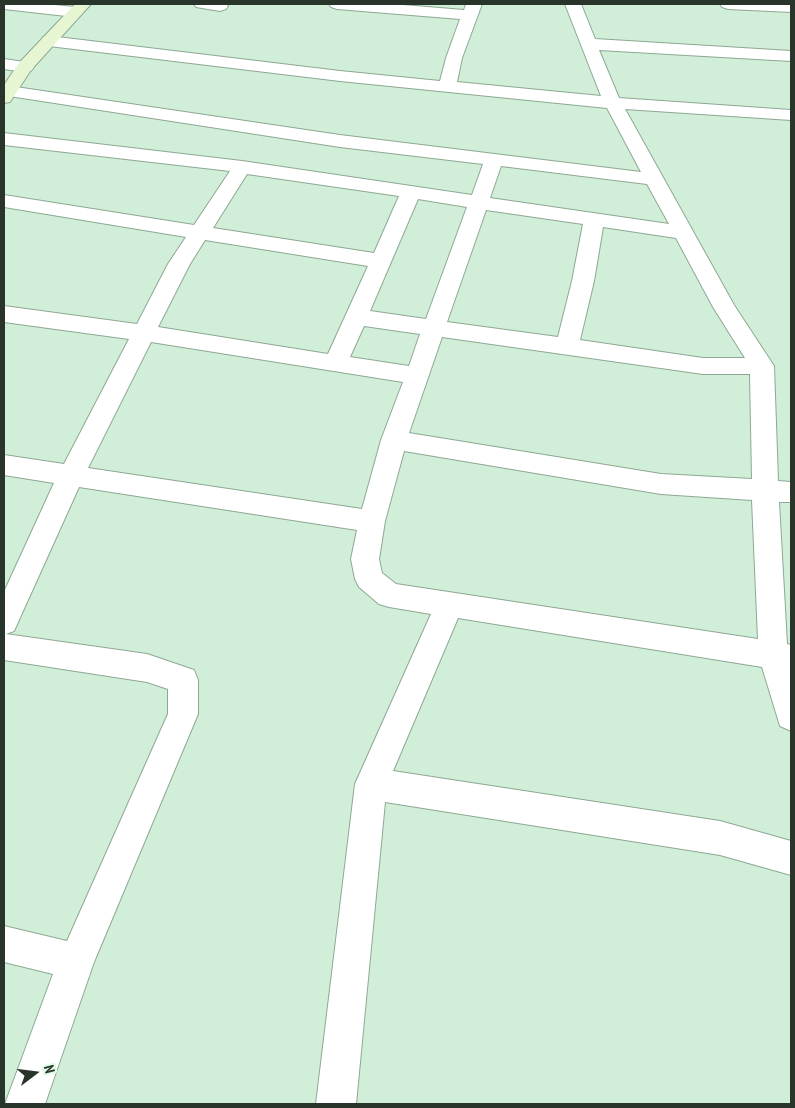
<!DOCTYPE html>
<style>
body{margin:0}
#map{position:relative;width:795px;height:1108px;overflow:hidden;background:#d1efd8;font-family:"PT Sans Narrow",sans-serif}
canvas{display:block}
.frame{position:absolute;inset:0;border:5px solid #29342b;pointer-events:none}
.north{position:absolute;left:10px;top:1048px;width:50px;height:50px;-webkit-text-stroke:4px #defce5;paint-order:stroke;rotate:75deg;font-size:14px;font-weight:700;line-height:20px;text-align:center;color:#29342b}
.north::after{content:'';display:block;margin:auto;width:18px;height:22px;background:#29342b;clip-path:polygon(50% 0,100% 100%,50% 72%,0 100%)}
</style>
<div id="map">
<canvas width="795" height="1108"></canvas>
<div class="frame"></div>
<div class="north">N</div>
</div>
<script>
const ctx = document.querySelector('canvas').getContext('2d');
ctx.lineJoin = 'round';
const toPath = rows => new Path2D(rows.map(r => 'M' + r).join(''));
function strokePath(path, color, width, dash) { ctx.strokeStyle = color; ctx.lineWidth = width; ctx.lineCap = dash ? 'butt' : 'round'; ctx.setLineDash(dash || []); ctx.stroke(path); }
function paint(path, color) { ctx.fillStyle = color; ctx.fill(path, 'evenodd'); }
const street = toPath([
 [4,4,44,4,75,7,81,9,83,12,81,15,75,17,4,9,4,4],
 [194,4,226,4,228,6,226,9,220,11,196,7,194,4],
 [329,4,391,4,464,10,466,4,482,4,462,58,457,82,601,96,565,4,581,4,595,39,791,51,791,61,599,50,619,98,791,110,791,120,625,109,734,305,774,366,778,481,791,482,791,502,779,502,787,644,791,645,791,731,780,726,762,667,458,618,393,771,720,821,791,841,791,875,720,855,385,802,356,1104,316,1104,355,784,431,614,389,607,379,604,359,587,355,579,351,559,357,530,79,487,14,631,6,634,147,654,194,670,198,680,198,714,94,962,45,1104,5,1104,53,974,4,962,4,926,67,941,168,714,168,689,147,682,4,660,4,592,54,483,4,475,4,455,64,464,129,339,4,322,4,306,137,324,168,264,186,237,4,207,4,195,194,225,230,171,4,145,4,133,242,161,472,195,483,164,340,147,9,96,4,95,4,87,9,86,340,135,641,172,607,108,340,81,49,46,43,45,41,41,43,37,49,36,340,71,440,81,446,58,460,19,337,9,331,7,329,4],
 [501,166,647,184,669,224,490,198,501,166],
 [247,174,399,196,374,253,213,228,247,174],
 [418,199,467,207,426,319,370,311,418,199],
 [486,210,583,224,572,281,558,337,447,322,486,210],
 [603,227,676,238,713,307,745,358,703,358,580,340,594,281,603,227],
 [205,240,368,266,328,354,158,327,190,264,205,240],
 [364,326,420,334,409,366,350,357,364,326],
 [442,337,703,374,750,374,752,479,661,474,409,433,442,337],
 [151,342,403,382,381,440,362,509,88,468,151,342],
 [404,451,661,494,752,500,758,639,396,584,382,573,379,559,385,521,404,451],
 [720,4,791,4,791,12,728,9,722,7,720,4],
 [4,59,31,63,34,67,31,71,25,72,4,69,4,59]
]);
const secondary = toPath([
 [75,4,91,4,31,70,10,102,4,103,4,85,19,63,75,4]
]);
strokePath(street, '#8da893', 2);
strokePath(secondary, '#8da893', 2);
paint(street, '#fff');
paint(secondary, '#e7f6d2');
</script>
